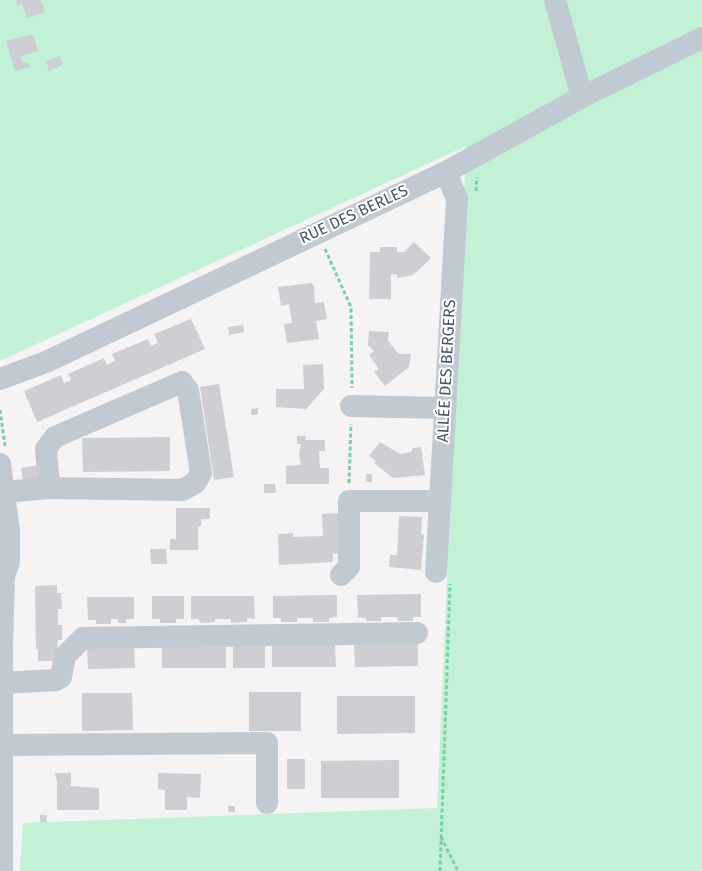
<!DOCTYPE html>
<meta charset="utf-8">
<style>
body{margin:0}
canvas{display:block;background:#f5f3f3}
</style>
<canvas width="702" height="871"></canvas>
<script>
const ctx = document.querySelector('canvas').getContext('2d');
ctx.lineJoin = 'round';
function paint(path, color) { ctx.fillStyle = color; ctx.fill(path, 'evenodd'); }
const toPath = rows => new Path2D(rows.map(r => 'M' + r).join(''));
function strokePath(path, color, width, dash) { ctx.strokeStyle = color; ctx.lineWidth = width; ctx.lineCap = dash ? 'butt' : 'round'; ctx.setLineDash(dash || []); ctx.stroke(path); }
function label(font, color, halo, rows, align = 'center') {
  ctx.font = font + ' "Fira Sans",sans-serif'; ctx.lineWidth = 4; ctx.setLineDash([]); ctx.textBaseline = 'middle'; ctx.strokeStyle = halo; ctx.fillStyle = color; for (const [text, x, y, turn = 0] of rows) {
    ctx.save(); ctx.translate(x, y); ctx.rotate((+turn || 0) * Math.PI / 180); ctx.textAlign = isNaN(turn) ? turn : align; if (halo) ctx.strokeText(text, 0, 0); ctx.fillText(text, 0, 0); ctx.restore();
  }
}
paint(toPath([
 [0,0,702,0,702,871,20,871,23,823,437,808,466,146,0,361]
]), '#c3f1d5');
paint(toPath([
 [16,0,41,0,45,12,27,18,22,4,17,5],
 [33,34,38,51,21,56,22,62,28,63,30,67,15,71,6,41],
 [60,56,63,65,49,71,46,61],
 [414,242,431,258,413,275,397,278,397,275,391,274,391,299,369,299,370,252,380,252,380,247,397,247,397,252,404,252],
 [311,283,314,286,315,303,324,302,327,319,316,321,319,339,287,343,284,324,292,323,289,304,281,306,278,287],
 [191,319,205,349,37,422,24,391,61,375,64,383,71,380,68,374,104,358,107,365,115,361,112,354,148,339,151,346,158,343,154,334],
 [243,325,244,332,229,335,228,327],
 [369,331,389,332,388,341,399,354,411,354,409,367,385,386,374,372,379,369,369,355,374,351,368,345],
 [323,364,324,389,306,409,276,407,276,389,304,389,303,365],
 [219,384,234,477,214,480,200,387],
 [258,408,258,415,251,415,251,409],
 [297,436,306,436,305,440,325,440,325,451,319,451,320,468,329,468,329,484,286,484,286,466,301,465,299,454,301,444,297,444],
 [170,437,170,471,83,472,82,438],
 [380,442,400,454,411,452,413,448,421,447,425,475,393,478,374,463,376,461,369,456],
 [38,465,40,479,23,481,21,468],
 [366,474,372,474,372,482,366,482],
 [264,484,275,484,276,493,264,493],
 [176,508,210,508,210,519,201,519,201,526,198,527,198,550,170,550,170,539,176,539],
 [338,513,340,553,333,554,333,562,279,565,278,534,293,533,293,537,323,536,322,514],
 [399,516,422,517,421,533,424,535,421,570,389,567,390,555,397,555],
 [150,549,166,549,167,564,151,564],
 [57,585,57,593,61,593,62,609,58,609,58,625,62,625,62,640,58,640,56,661,38,661,38,649,36,649,35,586],
 [421,594,421,617,413,617,413,621,398,621,397,617,381,617,381,621,366,621,366,618,358,618,357,595],
 [337,595,337,617,329,618,329,622,313,622,313,618,297,618,297,622,281,622,281,618,273,618,273,596],
 [152,596,184,596,184,619,176,619,176,623,160,623,160,619,152,619],
 [191,596,254,596,255,619,247,618,247,622,231,623,231,619,215,619,215,622,200,623,199,619,191,619],
 [87,597,134,597,134,619,126,619,126,623,118,623,118,619,111,619,111,624,96,624,96,620,88,620],
 [418,643,418,666,355,667,354,644],
 [335,644,336,667,272,667,272,645],
 [162,645,226,645,226,668,162,668],
 [233,645,265,645,265,668,233,668],
 [87,646,134,646,135,668,88,669],
 [249,692,301,692,301,731,249,731],
 [82,693,132,693,133,730,82,731],
 [337,696,415,696,415,733,337,734],
 [287,759,305,759,305,789,287,789],
 [399,760,399,798,321,798,321,761],
 [55,773,71,773,71,786,99,788,99,810,57,810,57,781],
 [158,773,201,774,200,798,187,797,187,810,165,810,165,790,158,789],
 [228,806,235,806,235,812,229,812],
 [40,815,47,815,47,822,40,822]
]), '#cdcfd5');
strokePath(toPath([
 [476,191,477,177],
 [325,249,351,307,352,388],
 [0,410,5,446],
 [349,483,351,424],
 [441,837,458,871],
 [440,871,450,584]
]), '#7ad0a6', 3, [4, 2.5]);
strokePath(toPath([
 [555,0,582,97],
 [0,379,46,362,446,172,582,97,702,38],
 [351,406,444,408],
 [0,464,9,531,9,562,4,576,2,646,2,871],
 [5,492,49,488,182,490,195,483,201,473,188,390,182,382,55,437,46,449,49,488],
 [436,572,457,199,446,172],
 [341,575,349,567,349,501,440,501],
 [2,683,56,680,61,677,65,656,83,638,417,633],
 [2,745,267,743,267,803]
]), '#c1cad2', 22);
label('16px', '#4a5661', '#fff', [
 ["RUE DES BERLES",354,215,-25],
 ["ALLÉE DES BERGERS",447,371,-87]
]);
</script>
